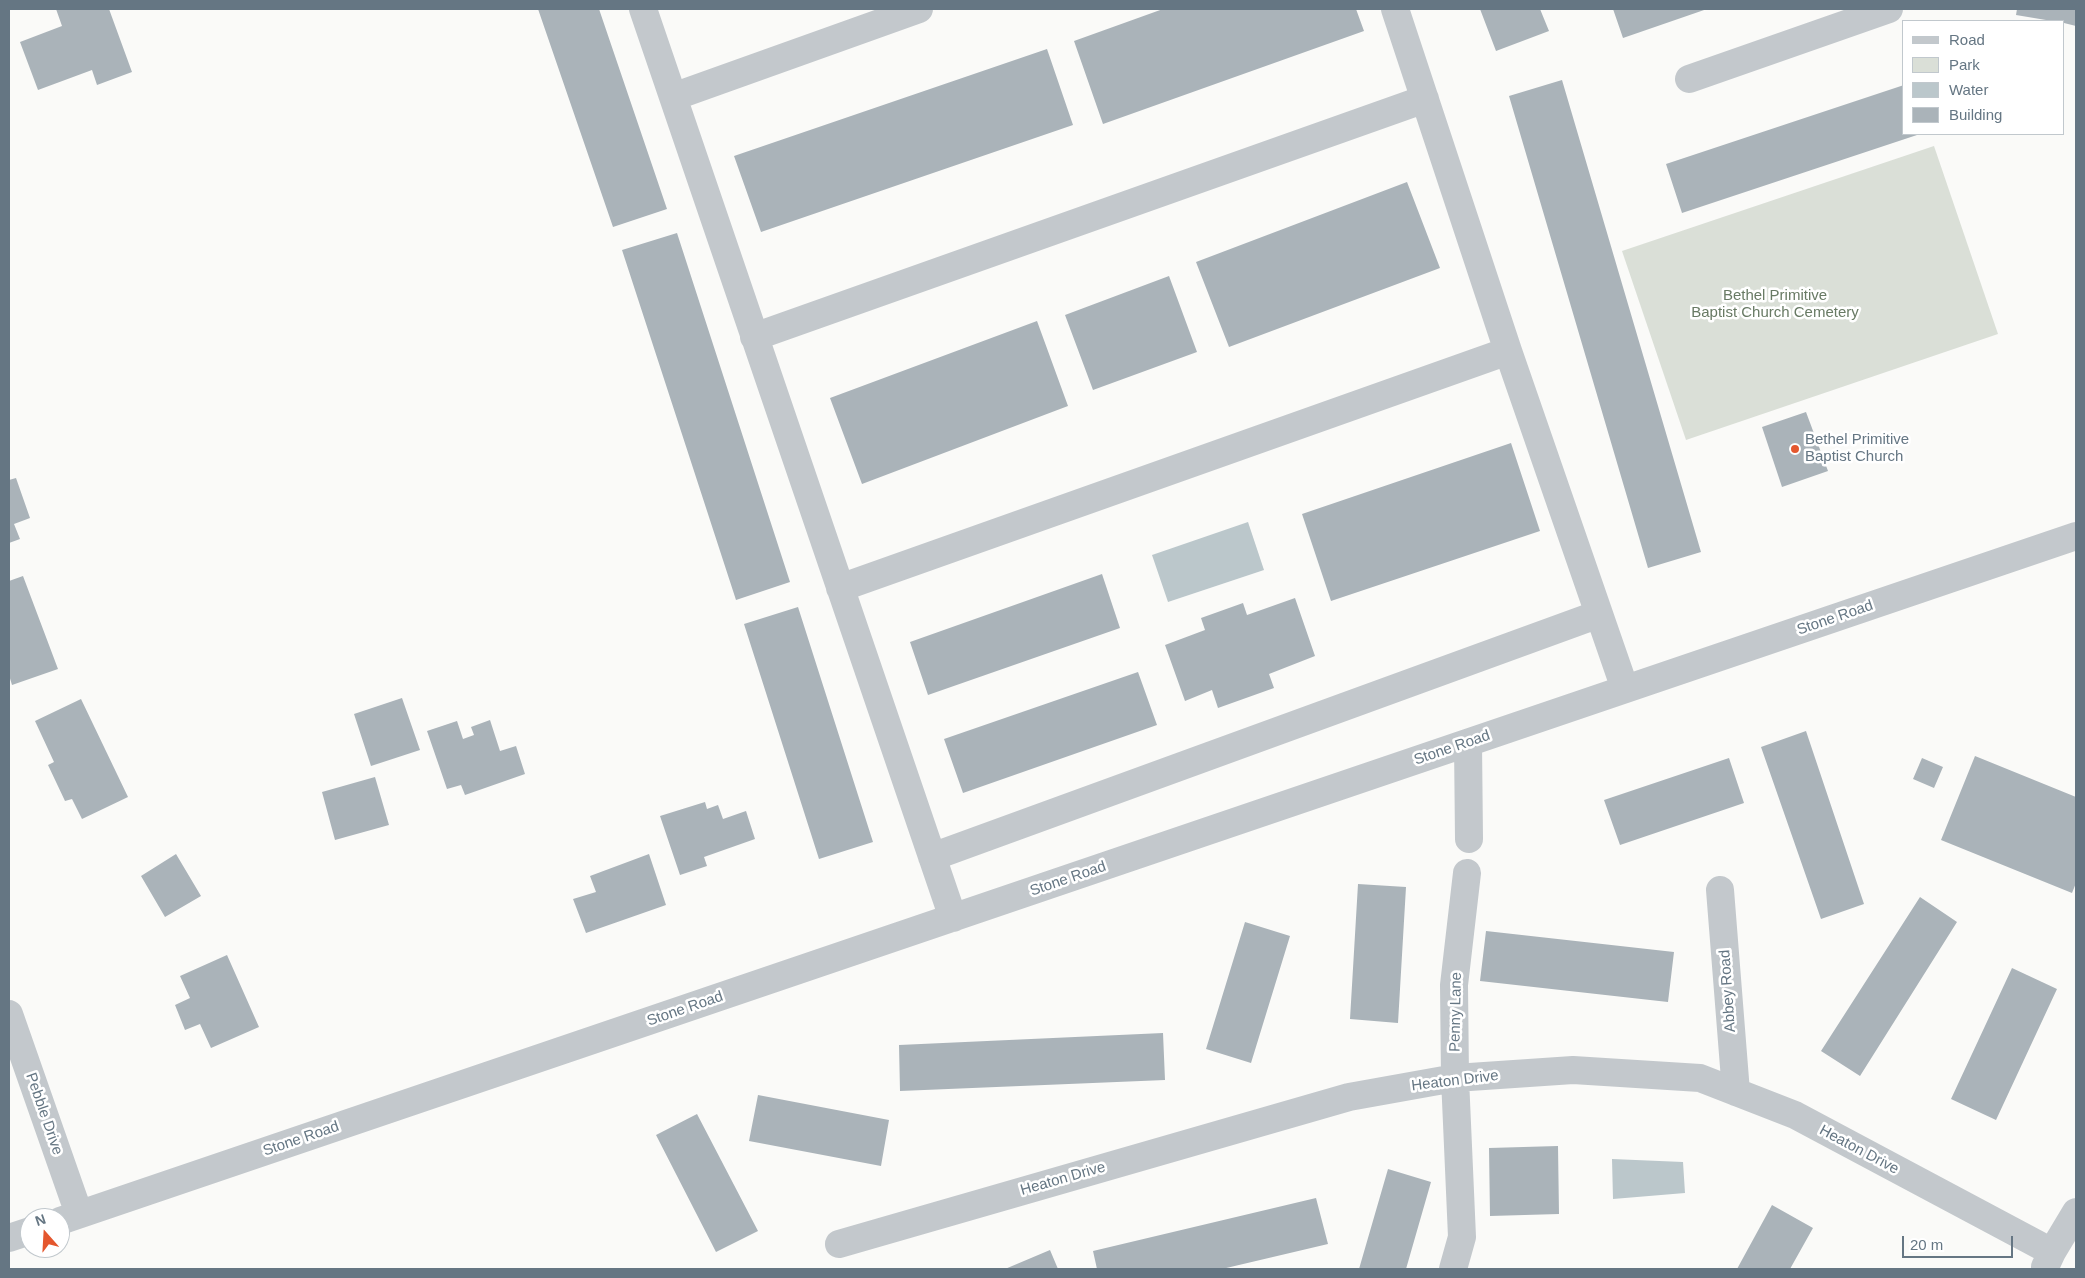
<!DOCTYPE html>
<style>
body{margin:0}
#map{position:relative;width:2085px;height:1278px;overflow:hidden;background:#fafaf8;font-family:Helvetica,sans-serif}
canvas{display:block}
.frame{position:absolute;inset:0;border:10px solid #657683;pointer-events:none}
.legend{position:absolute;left:1902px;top:20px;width:162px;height:115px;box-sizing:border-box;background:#fff;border:1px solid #c1c8cd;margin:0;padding:6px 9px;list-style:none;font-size:15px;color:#657683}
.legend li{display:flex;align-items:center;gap:10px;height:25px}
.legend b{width:25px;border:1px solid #c1c8cd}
.north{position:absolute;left:20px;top:1208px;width:50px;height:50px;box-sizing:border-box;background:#fff;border:1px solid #c1c8cd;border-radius:50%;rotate:341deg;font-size:14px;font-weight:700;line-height:20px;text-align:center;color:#657683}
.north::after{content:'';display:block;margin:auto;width:18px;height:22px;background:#e4572e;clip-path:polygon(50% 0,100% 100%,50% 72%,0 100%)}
.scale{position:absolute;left:1902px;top:1236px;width:111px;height:22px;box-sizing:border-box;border:2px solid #657683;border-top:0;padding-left:6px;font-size:15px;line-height:18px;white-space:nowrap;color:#657683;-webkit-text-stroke:4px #fff;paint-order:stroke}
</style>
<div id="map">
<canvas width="2085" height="1278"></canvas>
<div class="frame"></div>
<ul class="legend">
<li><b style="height:6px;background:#c3c8cc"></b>Road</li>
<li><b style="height:14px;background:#dadfd7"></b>Park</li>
<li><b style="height:14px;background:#bbc7cb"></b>Water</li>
<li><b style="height:14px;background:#aab3b9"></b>Building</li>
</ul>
<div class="north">N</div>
<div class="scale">20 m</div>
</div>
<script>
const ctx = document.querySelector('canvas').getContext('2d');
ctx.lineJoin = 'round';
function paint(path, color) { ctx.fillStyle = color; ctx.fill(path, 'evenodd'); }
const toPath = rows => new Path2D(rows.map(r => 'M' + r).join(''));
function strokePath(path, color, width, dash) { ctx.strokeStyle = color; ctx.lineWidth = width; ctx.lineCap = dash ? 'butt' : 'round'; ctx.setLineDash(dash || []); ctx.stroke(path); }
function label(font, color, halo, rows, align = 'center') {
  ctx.font = font + ' Helvetica,sans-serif'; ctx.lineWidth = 5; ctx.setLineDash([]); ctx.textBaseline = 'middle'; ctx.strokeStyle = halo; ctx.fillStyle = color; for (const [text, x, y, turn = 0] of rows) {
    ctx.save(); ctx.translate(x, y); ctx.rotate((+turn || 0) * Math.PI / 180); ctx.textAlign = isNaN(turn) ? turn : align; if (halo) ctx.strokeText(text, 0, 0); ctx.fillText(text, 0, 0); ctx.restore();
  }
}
paint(toPath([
 [1934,146,1998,334,1686,440,1622,251]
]), '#dadfd7');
paint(toPath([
 [1248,522,1264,570,1168,602,1152,555],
 [1612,1159,1683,1162,1685,1193,1613,1199]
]), '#bbc7cb');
paint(toPath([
 [56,9,109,9,132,72,97,85,92,70,38,90,20,42,62,26],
 [538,9,599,9,667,209,613,227],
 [1163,9,1356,9,1364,31,1103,124,1074,41],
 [1480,9,1540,9,1549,31,1496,51],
 [1613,9,1707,9,1623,38],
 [2017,9,2076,9,2076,26,2064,23,2064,21,2052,21,2016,15],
 [1047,49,1073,125,761,232,734,156],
 [1562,80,1701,552,1648,568,1509,96],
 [1904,85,1904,134,1920,134,1682,213,1666,164],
 [1407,182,1440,268,1229,347,1196,262],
 [677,233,790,582,736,600,622,250],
 [1169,276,1197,352,1093,390,1065,315],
 [1037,321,1068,406,862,484,830,398],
 [1806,412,1828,471,1782,487,1762,427],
 [1511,443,1540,531,1331,601,1302,514],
 [16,478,30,518,14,524,20,539,9,543,9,480],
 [1102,574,1120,628,928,695,910,642],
 [23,576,58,669,12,685,9,675,9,581],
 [1295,598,1315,656,1269,674,1274,688,1218,708,1212,690,1185,701,1165,645,1205,630,1201,618,1243,603,1247,615],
 [798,607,873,842,819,859,744,624],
 [1138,672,1157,725,963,793,944,739],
 [402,698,420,750,371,766,354,714],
 [81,699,128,797,82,819,72,799,65,801,48,765,54,762,35,721],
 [490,720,500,751,516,746,525,774,465,795,461,785,447,789,427,731,457,721,463,739,474,735,471,727],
 [1806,731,1864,904,1821,919,1761,747],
 [1975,756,2076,797,2076,883,2072,893,1941,840],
 [1729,758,1744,803,1620,845,1604,800],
 [1922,758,1943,767,1934,788,1913,779],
 [375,777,389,825,335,840,322,792],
 [705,802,707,809,718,805,723,819,746,811,755,839,704,857,707,866,680,875,660,816],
 [176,854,201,896,165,917,141,876],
 [649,854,666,905,586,933,573,899,596,892,590,876],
 [1358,884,1406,887,1398,1023,1350,1019],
 [1920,897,1957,922,1860,1076,1821,1051],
 [1245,922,1290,936,1251,1063,1206,1049],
 [1486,931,1674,952,1668,1002,1480,981],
 [227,955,259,1027,211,1048,200,1024,185,1030,175,1005,190,998,180,976],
 [2012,968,2057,989,1996,1120,1951,1099],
 [1163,1033,1165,1080,900,1091,899,1045],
 [758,1095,889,1120,881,1166,749,1141],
 [697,1114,758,1231,716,1252,656,1135],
 [1558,1146,1559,1214,1490,1216,1489,1148],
 [1388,1169,1431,1182,1406,1269,1359,1269],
 [1316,1198,1328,1244,1222,1269,1097,1269,1093,1251],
 [1772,1205,1813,1228,1790,1269,1737,1269],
 [1050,1250,1058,1269,1005,1269]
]), '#aab3b9');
strokePath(toPath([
 [643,9,953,918],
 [1395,9,1508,351,1625,689],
 [1689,79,1889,9],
 [673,97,919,9],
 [754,337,1425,99],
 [840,588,1508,351],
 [1468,743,1469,839],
 [932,857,1599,614],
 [1720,890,1736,1092],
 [9,1014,79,1214],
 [60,1221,2076,536],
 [9,1238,30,1231],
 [839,1244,1349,1097,1455,1078,1573,1070,1700,1078,1795,1115,2052,1252],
 [2045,1267,2052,1252,2076,1212],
 [1453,1269,1462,1237,1455,1078,1454,985,1467,873]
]), '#c3c8cc', 28);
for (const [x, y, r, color] of [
 [1795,449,5,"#e4572e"]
]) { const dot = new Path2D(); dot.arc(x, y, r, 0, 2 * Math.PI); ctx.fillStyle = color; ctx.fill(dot); strokePath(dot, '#fff', 2); }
label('15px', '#687a64', '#fff', [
 ["Bethel Primitive",1775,296],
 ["Baptist Church Cemetery",1775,313]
]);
label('15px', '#657683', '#fff', [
 ["Bethel Primitive",1805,440],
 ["Baptist Church",1805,457]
], 'left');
label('15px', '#657683', '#fff', [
 ["Stone Road",1835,618,-19],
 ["Stone Road",1452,748,-19],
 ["Stone Road",1068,879,-19],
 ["Abbey Road",1728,991,-94],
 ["Stone Road",685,1009,-19],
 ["Penny Lane",1456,1012,-89],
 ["Heaton Drive",1455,1081,-7],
 ["Pebble Drive",44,1114,71],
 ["Stone Road",301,1139,-19],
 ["Heaton Drive",1859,1150,28],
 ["Heaton Drive",1063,1179,-16]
]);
</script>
